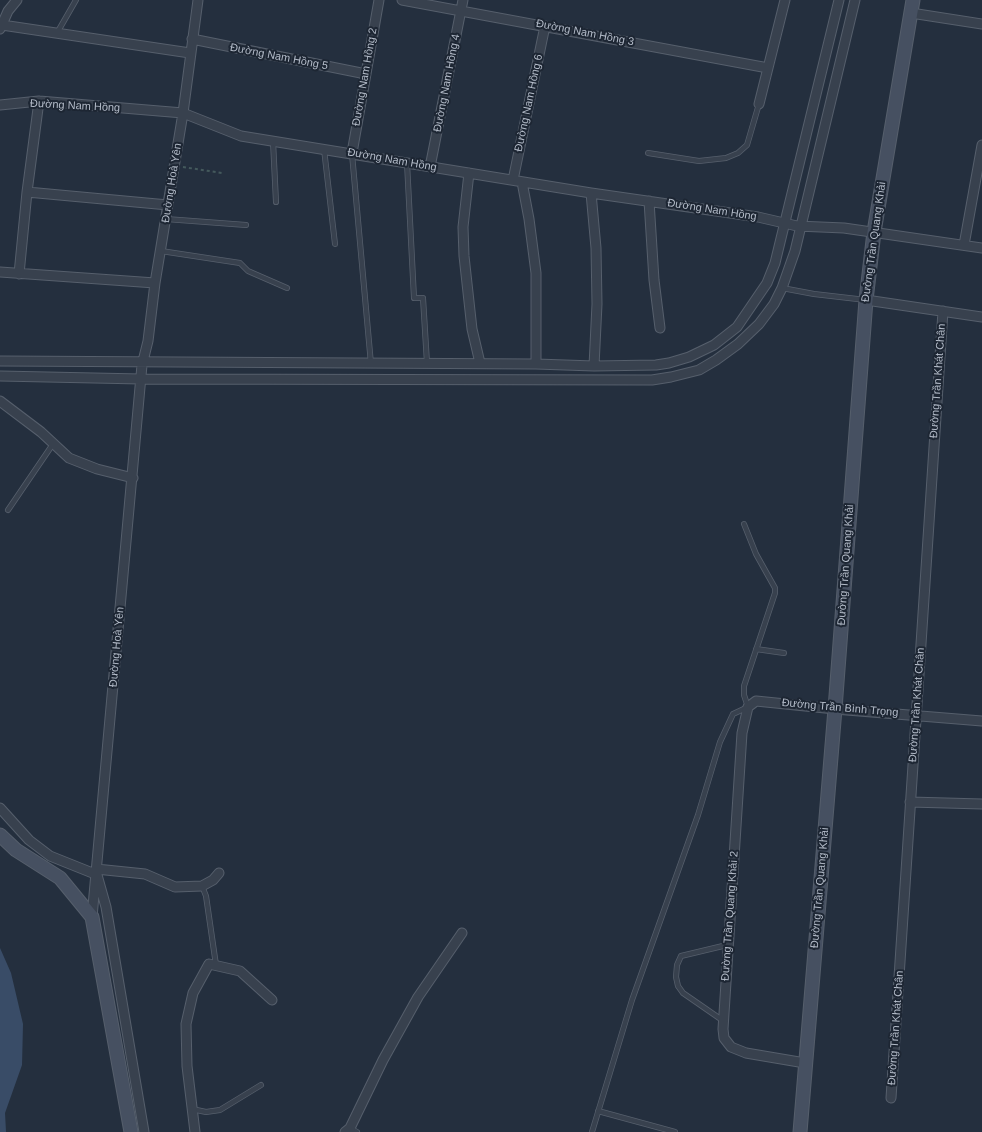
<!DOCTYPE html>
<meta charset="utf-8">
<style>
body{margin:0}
canvas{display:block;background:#242f3e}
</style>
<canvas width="982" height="1132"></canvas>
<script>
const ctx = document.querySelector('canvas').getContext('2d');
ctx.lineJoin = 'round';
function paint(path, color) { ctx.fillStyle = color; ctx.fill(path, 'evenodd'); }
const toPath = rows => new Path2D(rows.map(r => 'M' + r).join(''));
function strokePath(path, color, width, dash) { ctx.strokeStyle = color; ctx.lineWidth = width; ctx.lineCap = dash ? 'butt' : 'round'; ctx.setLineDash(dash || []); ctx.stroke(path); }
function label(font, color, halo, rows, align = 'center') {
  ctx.font = font + ' Arial,sans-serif'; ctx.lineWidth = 4; ctx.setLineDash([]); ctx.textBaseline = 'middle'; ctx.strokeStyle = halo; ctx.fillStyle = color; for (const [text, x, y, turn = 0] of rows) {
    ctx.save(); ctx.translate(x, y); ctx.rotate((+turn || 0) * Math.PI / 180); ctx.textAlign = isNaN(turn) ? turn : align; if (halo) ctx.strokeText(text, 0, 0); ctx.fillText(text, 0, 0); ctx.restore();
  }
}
paint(toPath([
 [0,948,11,973,23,1024,22,1065,5,1113,6,1132,0,1132]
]), '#394c67');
const lane = toPath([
 [57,33,76,0],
 [273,141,276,202],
 [324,149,335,244],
 [648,153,699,161,726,158,738,153,747,145,759,104],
 [352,154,371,364],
 [407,163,414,298,423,298,427,363],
 [166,219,246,225],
 [161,251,240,263,248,271,287,288],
 [782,288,814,294,866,300],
 [8,510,53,444],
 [756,649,784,653],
 [202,886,206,896,216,965],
 [722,1020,683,993,678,986,676,977,677,965,681,956,727,945],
 [192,1109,206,1112,220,1110,261,1085],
 [598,1111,675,1132],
 [350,1128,357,1132],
 [592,1132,632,1000,698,815,720,742,733,714,748,707,744,695,744,686,775,593,775,588,756,554,744,524]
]);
const street = toPath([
 [402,0,768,68],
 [911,13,982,24],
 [2,25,190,53],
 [0,29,8,11,17,0],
 [192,39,366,74],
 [759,104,785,0],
 [0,105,39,101,183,113,241,136,591,193,758,217,797,226,844,228,982,248],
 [352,153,379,0],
 [430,167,463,0],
 [469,173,463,227,464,256,472,329,480,363],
 [513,180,545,26],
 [522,182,529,219,536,273,536,364],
 [27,192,168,205],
 [591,193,596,248,597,304,594,366],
 [649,201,654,280,660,328],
 [964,245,982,145],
 [0,272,155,283],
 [19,274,27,192,39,101],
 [866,300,982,317],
 [0,361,536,364,594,366,656,365,669,363,689,357,714,345,737,327,767,283,775,263,839,0],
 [0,376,141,379,652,380,671,377,699,370,716,360,738,344,759,324,774,304,782,288,795,251,855,0],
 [0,401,41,432,69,458,97,469,133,478],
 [910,802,982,804],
 [0,808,29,840,50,856,95,874],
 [96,869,145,874,175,887,202,886,213,880,219,873],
 [97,875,106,907,144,1132],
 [92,917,142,365,148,341,155,283,183,113,198,0],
 [805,1063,746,1053,731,1047,724,1038,723,1029,742,733,748,707,756,701,835,709,982,721],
 [891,1098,943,311],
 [195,1132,187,1066,186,1024,193,993,209,964,240,971,272,1000],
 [345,1132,350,1128,383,1060,418,997,462,933]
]);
const secondary = toPath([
 [0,835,16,850,60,878,92,917,131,1132],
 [800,1132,835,709,866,300,874,232,913,0]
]);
strokePath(lane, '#565f6c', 6);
strokePath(street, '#565f6c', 11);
strokePath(secondary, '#565f6c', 15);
strokePath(toPath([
 [183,167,222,173]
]), '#44595c', 2, [3, 3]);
strokePath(lane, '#38414e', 4.5);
strokePath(street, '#38414e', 9);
strokePath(secondary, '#465061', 13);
label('11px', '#b4bcc9', '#1d2633', [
 ["Đường Nam Hồng 3",585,33,11],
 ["Đường Nam Hồng 5",279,57,11],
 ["Đường Nam Hồng 2",365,77,-80],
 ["Đường Nam Hồng 4",447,83,-79],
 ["Đường Nam Hồng 6",529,103,-78],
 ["Đường Nam Hồng",75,106,3],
 ["Đường Nam Hồng",392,160,10],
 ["Đường Hoà Yên",172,183,-81],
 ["Đường Nam Hồng",712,210,9],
 ["Đường Trần Quang Khải",874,242,-82],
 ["Đường Trần Khát Chân",938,381,-86],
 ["Đường Trần Quang Khải",846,565,-86],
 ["Đường Hoà Yên",117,647,-85],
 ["Đường Trần Khát Chân",917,705,-86],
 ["Đường Trần Bình Trọng",840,708,5],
 ["Đường Trần Quang Khải",820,888,-85],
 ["Đường Trần Quang Khải 2",730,916,-86],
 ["Đường Trần Khát Chân",896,1028,-86]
]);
</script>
